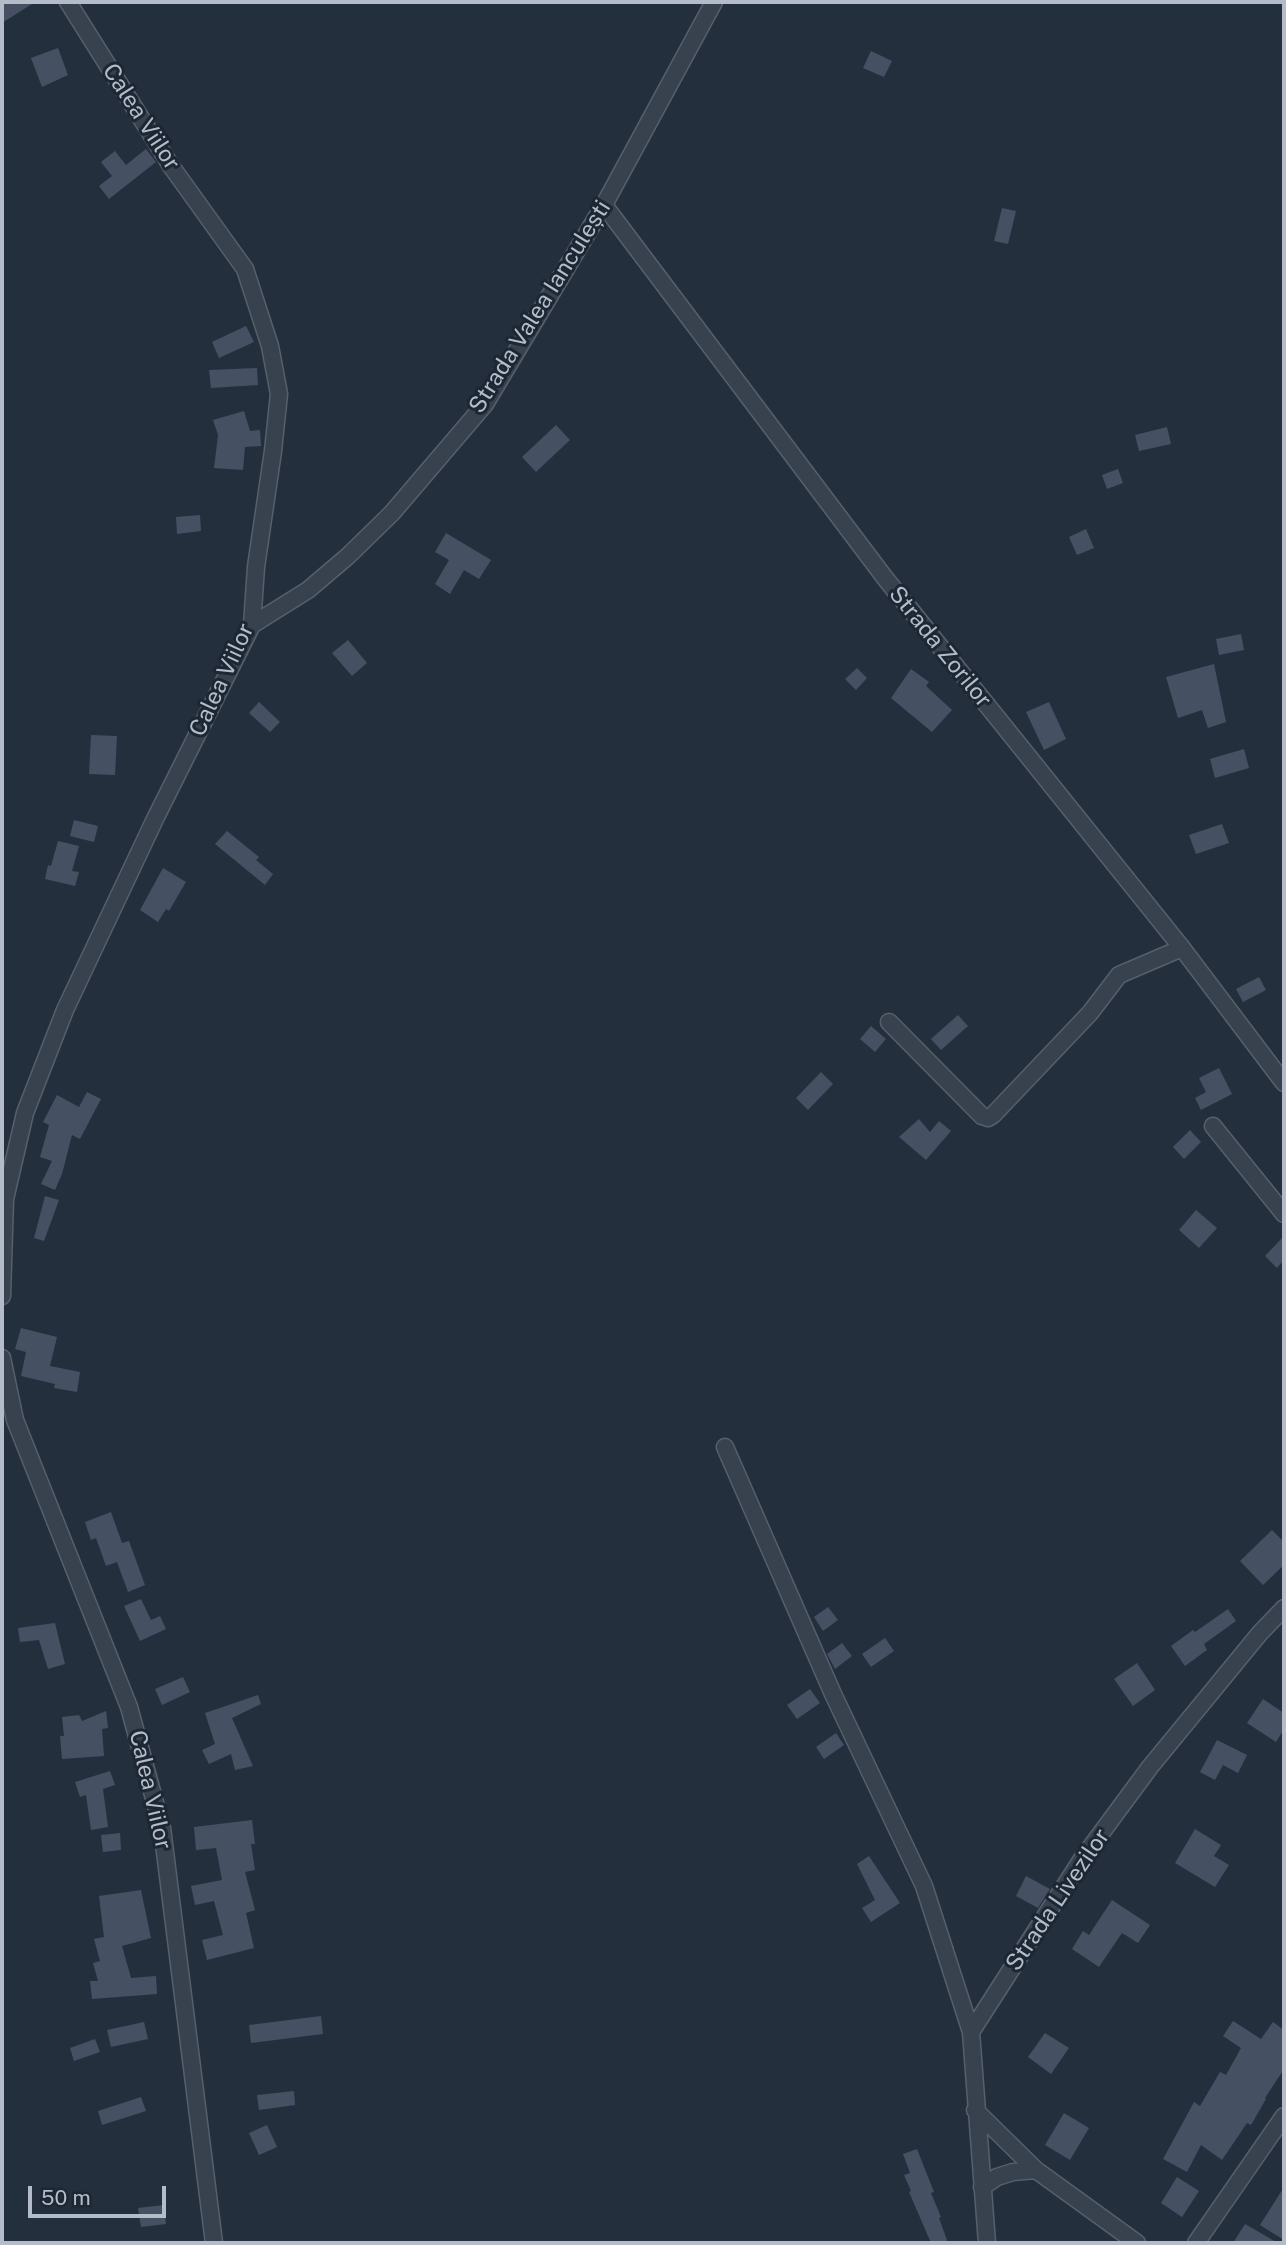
<!DOCTYPE html>
<meta charset="utf-8">
<style>
body{margin:0}
#map{position:relative;width:1286px;height:2245px;overflow:hidden;background:#242f3e;font-family:"Public Sans",sans-serif}
canvas{display:block}
.frame{position:absolute;inset:0;border:4px solid #b4bcc9;pointer-events:none}
.scale{position:absolute;left:28px;top:2186px;width:138px;height:32px;box-sizing:border-box;border:4px solid #b4bcc9;border-top:0;padding-left:9px;font-size:21px;line-height:24px;white-space:nowrap;color:#b4bcc9;-webkit-text-stroke:5px #1d2633;paint-order:stroke}
</style>
<div id="map">
<canvas width="1286" height="2245"></canvas>
<div class="frame"></div>
<div class="scale">50 m</div>
</div>
<script>
const ctx = document.querySelector('canvas').getContext('2d');
ctx.lineJoin = 'round';
function paint(path, color) { ctx.fillStyle = color; ctx.fill(path, 'evenodd'); }
const toPath = rows => new Path2D(rows.map(r => 'M' + r).join(''));
function strokePath(path, color, width, dash) { ctx.strokeStyle = color; ctx.lineWidth = width; ctx.lineCap = dash ? 'butt' : 'round'; ctx.setLineDash(dash || []); ctx.stroke(path); }
function label(font, color, halo, rows, align = 'center') {
  ctx.font = font + ' "Public Sans",sans-serif'; ctx.lineWidth = 6; ctx.setLineDash([]); ctx.textBaseline = 'middle'; ctx.strokeStyle = halo; ctx.fillStyle = color; for (const [text, x, y, turn = 0] of rows) {
    ctx.save(); ctx.translate(x, y); ctx.rotate((+turn || 0) * Math.PI / 180); ctx.textAlign = isNaN(turn) ? turn : align; if (halo) ctx.strokeText(text, 0, 0); ctx.fillText(text, 0, 0); ctx.restore();
  }
}
paint(toPath([
 [2,2,35,2,2,23],
 [58,48,68,75,42,87,31,58],
 [871,51,892,61,884,77,863,68],
 [146,149,156,162,109,199,99,186,112,176,101,162,115,151,126,165],
 [1002,208,1016,211,1008,244,994,241],
 [246,326,254,342,219,358,212,342],
 [257,368,258,385,211,388,209,370],
 [244,411,250,431,260,430,261,446,245,447,243,470,214,468,218,435,213,420],
 [556,425,570,440,536,472,522,457],
 [1167,427,1171,444,1139,451,1135,435],
 [1118,469,1123,483,1107,489,1102,475],
 [200,515,201,531,177,534,176,517],
 [1086,529,1094,548,1077,555,1069,537],
 [446,533,491,560,479,579,464,570,450,594,435,584,449,560,435,552],
 [1241,634,1244,650,1219,655,1216,639],
 [348,640,367,663,352,676,332,653],
 [1214,664,1226,722,1208,728,1202,710,1178,718,1166,677],
 [857,668,867,678,856,690,845,679],
 [911,669,929,682,926,686,952,710,932,732,891,698],
 [259,702,280,722,270,732,249,713],
 [1049,702,1066,739,1044,750,1026,712],
 [91,735,117,736,115,775,89,774],
 [1244,749,1249,768,1215,778,1210,759],
 [74,820,98,826,94,842,70,836],
 [1222,824,1229,843,1196,854,1189,835],
 [227,831,259,857,256,860,273,874,265,885,215,844],
 [58,841,79,846,72,871,79,872,75,886,45,879,48,865,51,866],
 [163,868,186,882,169,911,166,909,158,922,140,910],
 [1259,977,1266,990,1243,1002,1236,989],
 [958,1015,968,1026,941,1050,931,1039],
 [871,1026,886,1039,875,1052,860,1039],
 [1219,1068,1232,1094,1201,1110,1195,1098,1206,1092,1199,1078],
 [821,1072,833,1084,808,1110,796,1098],
 [87,1092,101,1099,80,1139,72,1135,62,1174,55,1190,41,1184,52,1161,40,1157,49,1125,43,1122,57,1095,79,1107],
 [919,1119,930,1132,939,1121,951,1131,926,1160,899,1137],
 [1190,1130,1201,1142,1184,1159,1173,1147],
 [45,1196,59,1200,44,1241,34,1238],
 [1196,1210,1217,1228,1199,1248,1179,1230],
 [1284,1236,1284,1260,1277,1268,1265,1256],
 [21,1328,57,1337,50,1366,80,1372,77,1392,54,1388,55,1384,21,1376,26,1352,15,1349],
 [111,1512,122,1543,129,1541,145,1585,128,1592,117,1562,106,1566,96,1538,91,1540,85,1522],
 [1272,1530,1284,1542,1284,1565,1263,1585,1240,1561],
 [141,1599,151,1620,160,1616,166,1629,140,1641,124,1606],
 [828,1607,838,1620,823,1631,814,1617],
 [1228,1609,1236,1621,1204,1644,1207,1650,1185,1666,1171,1646,1193,1630,1195,1632],
 [55,1623,65,1664,48,1669,39,1640,20,1642,18,1628],
 [885,1638,894,1651,871,1667,862,1654],
 [842,1643,852,1656,835,1669,827,1654],
 [1137,1663,1155,1690,1133,1706,1114,1679],
 [183,1677,190,1692,162,1705,155,1689],
 [810,1689,820,1703,797,1719,787,1705],
 [258,1695,261,1704,232,1718,253,1766,235,1770,231,1754,209,1764,202,1750,215,1744,205,1713],
 [1263,1699,1284,1713,1284,1729,1276,1742,1247,1723],
 [106,1711,108,1728,102,1729,104,1756,62,1759,60,1736,64,1736,62,1717,79,1715,82,1721],
 [836,1733,844,1745,824,1759,816,1747],
 [1217,1740,1247,1755,1238,1773,1223,1765,1215,1780,1200,1772],
 [110,1771,115,1785,103,1789,108,1827,91,1830,86,1795,80,1797,75,1782],
 [252,1820,255,1844,251,1844,255,1870,245,1872,255,1910,246,1913,254,1948,207,1960,202,1940,223,1935,214,1901,195,1905,191,1886,222,1880,216,1848,196,1850,194,1827],
 [1195,1829,1221,1845,1214,1856,1229,1865,1215,1887,1175,1863],
 [120,1833,121,1850,103,1852,101,1835],
 [869,1856,900,1903,871,1922,862,1908,875,1900,857,1864],
 [1026,1876,1050,1889,1038,1908,1016,1896],
 [141,1890,151,1938,122,1946,131,1978,156,1976,157,1994,92,1999,90,1981,98,1981,93,1963,100,1961,94,1939,104,1937,99,1896],
 [1112,1900,1150,1925,1138,1943,1122,1933,1099,1967,1072,1949,1083,1931,1089,1935],
 [321,2016,323,2034,251,2043,249,2025],
 [1233,2021,1261,2039,1273,2022,1284,2030,1284,2069,1265,2098,1266,2099,1251,2125,1247,2123,1222,2160,1201,2145,1187,2172,1163,2159,1194,2102,1200,2106,1220,2072,1226,2075,1241,2048,1223,2036],
 [144,2022,148,2039,111,2047,107,2030],
 [1045,2033,1069,2048,1051,2074,1028,2057],
 [95,2039,100,2052,74,2061,70,2048],
 [294,2091,295,2105,259,2110,257,2095],
 [141,2097,146,2111,102,2125,98,2111],
 [1064,2113,1089,2128,1070,2160,1045,2145],
 [267,2125,277,2147,259,2155,249,2133],
 [917,2149,934,2192,931,2193,941,2217,939,2218,948,2243,931,2243,909,2192,911,2191,904,2175,910,2173,903,2154],
 [1177,2177,1199,2191,1182,2217,1161,2203],
 [1284,2187,1284,2240,1260,2225],
 [164,2205,166,2224,141,2227,138,2208],
 [1245,2224,1278,2243,1233,2243]
]), '#455162');
const street = toPath([
 [604,205,885,578,1182,948,1284,1083],
 [252,625,308,590,348,556,392,513,485,404,604,205,714,2],
 [889,1022,982,1116,988,1118,993,1115,1090,1013,1119,975,1182,948],
 [1213,1126,1284,1214],
 [2,1296,5,1199,25,1113,65,1010,155,819,252,625,256,567,273,451,279,394,270,346,245,269,171,166,68,2],
 [2,1358,15,1420,129,1707,162,1828,214,2243],
 [725,1447,833,1694,924,1886,971,2032],
 [975,2110,1036,2170,1137,2243],
 [982,2187,997,2177,1013,2172,1036,2170],
 [987,2243,971,2032,1082,1859,1150,1767,1260,1633,1284,1608],
 [1196,2243,1284,2116]
]);
strokePath(street, '#565f6c', 19);
strokePath(street, '#38414e', 16);
label('23px', '#b4bcc9', '#1d2633', [
 ["Calea Viilor",141,117,57],
 ["Strada Valea Ianculești",540,307,-58],
 ["Strada Zorilor",940,647,51],
 ["Calea Viilor",222,680,-65],
 ["Calea Viilor",150,1790,77],
 ["Strada Livezilor",1058,1900,-56]
]);
</script>
